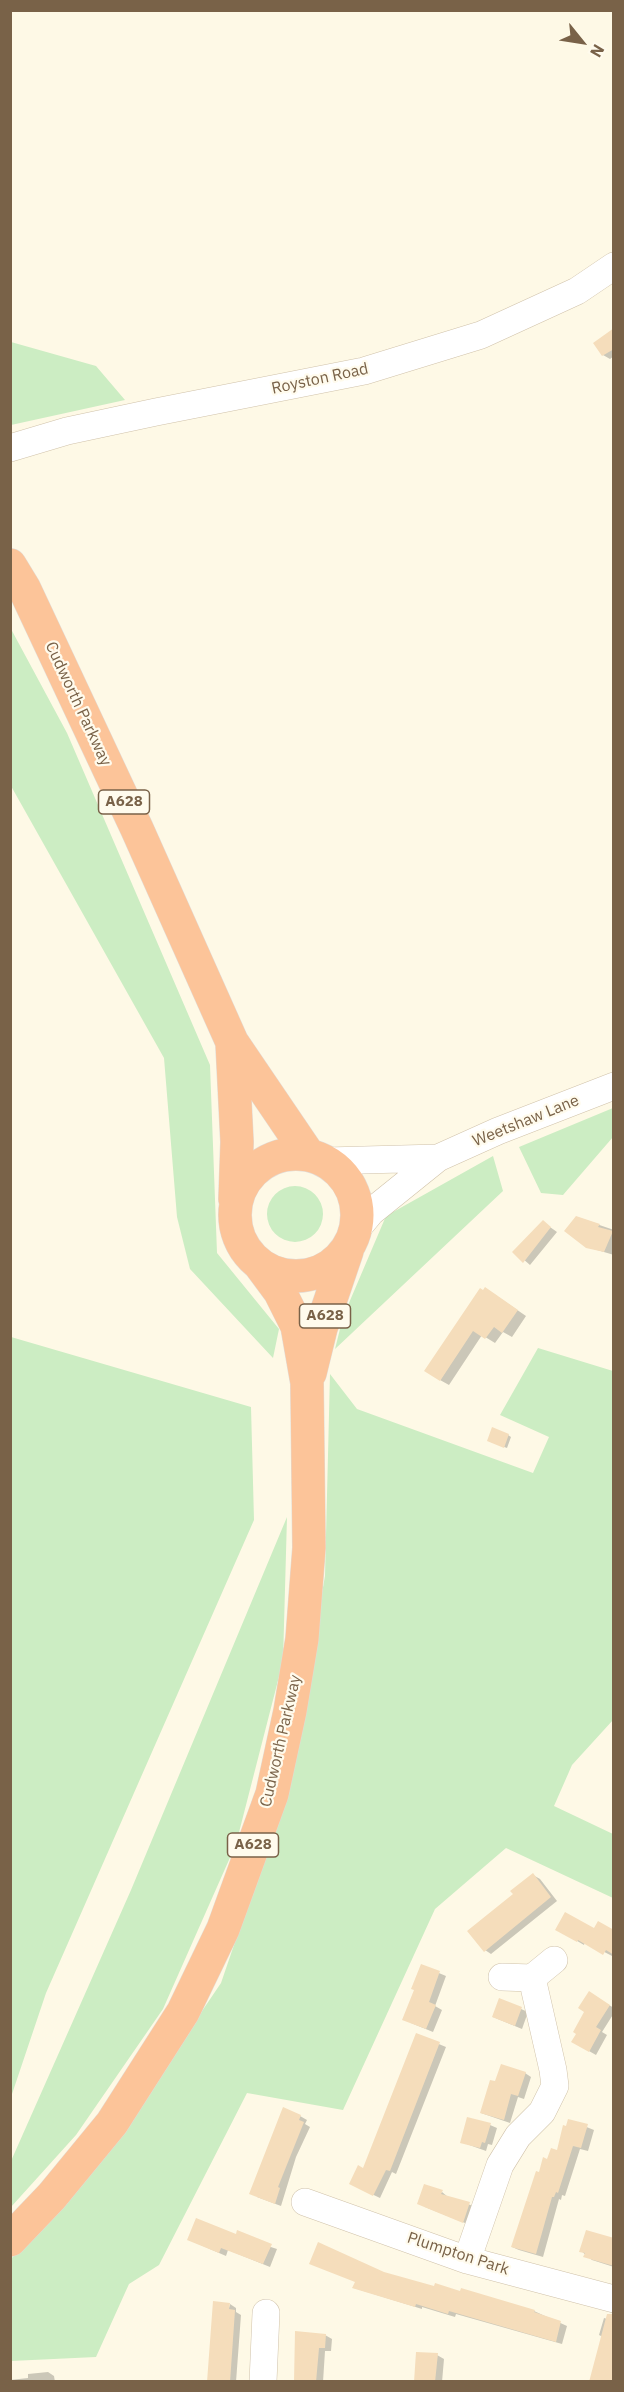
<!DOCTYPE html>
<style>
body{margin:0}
#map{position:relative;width:624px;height:2392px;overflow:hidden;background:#fef9e6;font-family:"IBM Plex Sans",sans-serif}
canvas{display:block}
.frame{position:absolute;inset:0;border:12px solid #796248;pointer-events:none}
.north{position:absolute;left:552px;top:12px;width:60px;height:60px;-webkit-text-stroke:4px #fffbed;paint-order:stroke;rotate:120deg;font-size:16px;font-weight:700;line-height:24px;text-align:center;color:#796248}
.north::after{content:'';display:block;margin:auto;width:21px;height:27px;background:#796248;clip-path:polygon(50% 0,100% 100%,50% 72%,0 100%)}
</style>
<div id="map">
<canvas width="624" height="2392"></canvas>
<div class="frame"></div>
<div class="north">N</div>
</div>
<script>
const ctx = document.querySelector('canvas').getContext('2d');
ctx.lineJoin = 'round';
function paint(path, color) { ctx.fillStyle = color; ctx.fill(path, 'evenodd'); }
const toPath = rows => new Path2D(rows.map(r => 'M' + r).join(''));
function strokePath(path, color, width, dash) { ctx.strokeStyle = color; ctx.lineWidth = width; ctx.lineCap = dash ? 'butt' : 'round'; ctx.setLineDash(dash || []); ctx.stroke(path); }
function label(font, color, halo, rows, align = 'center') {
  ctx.font = font + ' "IBM Plex Sans",sans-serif'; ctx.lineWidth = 4.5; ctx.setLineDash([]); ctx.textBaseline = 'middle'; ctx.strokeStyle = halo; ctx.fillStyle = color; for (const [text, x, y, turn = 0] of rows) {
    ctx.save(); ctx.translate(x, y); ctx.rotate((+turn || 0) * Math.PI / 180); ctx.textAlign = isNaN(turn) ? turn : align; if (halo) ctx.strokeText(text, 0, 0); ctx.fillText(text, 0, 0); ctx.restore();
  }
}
paint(toPath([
 [11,342,96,366,125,400,11,425],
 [11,629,67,733,210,1065,217,1253,279,1329,273,1358,190,1269,177,1217,164,1058,11,786],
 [613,1108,613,1137,563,1195,541,1193,519,1147],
 [493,1156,503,1191,335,1349,343,1317,386,1216],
 '267 1214a28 28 0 1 1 56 0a28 28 0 1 1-56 0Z',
 [11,1337,251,1407,254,1520,46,1993,11,2097],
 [538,1348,613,1371,613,1720,572,1765,554,1806,613,1834,613,1898,506,1848,435,1909,343,2110,247,2093,159,2265,129,2284,96,2357,11,2361,10,2260,99,2163,221,1983,288,1787,325,1576,330,1374,357,1409,533,1473,549,1437,500,1415],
 [287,1517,283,1661,236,1844,163,2009,76,2135,11,2207,11,2161,131,1890]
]), '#ccedc3');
paint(toPath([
 [614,330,614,356,610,359,603,355],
 [576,1217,614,1230,614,1255,587,1247],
 [543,1222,557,1232,530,1265,515,1252],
 [494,1294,526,1316,512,1337,503,1332,495,1343,482,1335,449,1385,440,1380],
 [508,1435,511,1437,507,1448,491,1442],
 [533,1875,540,1879,557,1901,491,1954,485,1950,515,1895],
 [557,1929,614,1932,614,1957,585,1942,584,1945],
 [422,1966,446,1976,435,2006,442,2010,433,2032,411,2023],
 [589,1993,614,2008,614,2013,602,2032,607,2035,596,2055,573,2042,587,2011],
 [500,2000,528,2012,522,2029,493,2017],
 [417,2035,446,2047,396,2174,392,2172,380,2198,357,2187],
 [525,2073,531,2077,524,2099,518,2097,510,2123,481,2113,496,2083],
 [300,2116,307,2120,305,2124,310,2127,296,2157,281,2206,257,2197],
 [569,2120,594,2130,588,2151,580,2149,565,2196,562,2195,561,2200,559,2199,543,2257,519,2250,512,2247,540,2174,548,2160,558,2152],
 [490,2125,497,2128,492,2145,488,2144,486,2151,461,2142],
 [442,2192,448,2197,476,2207,470,2225,425,2207],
 [237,2236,277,2249,270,2267,228,2250,226,2256,189,2240],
 [614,2243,614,2267,592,2260,581,2251],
 [384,2273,435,2288,534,2311,567,2326,562,2344,456,2314,455,2317,422,2307,422,2309,354,2288],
 [230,2304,236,2308,236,2312,241,2315,236,2382,209,2382],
 [604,2318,614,2321,603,2337,599,2335],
 [325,2335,332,2339,331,2351,325,2351,323,2382,295,2382],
 [437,2355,444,2359,442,2382,416,2382],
 [48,2372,54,2376,55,2382,10,2382,10,2380,28,2378,28,2374]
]), '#0003');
paint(toPath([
 [614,328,614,349,602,356,593,343],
 [576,1216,600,1224,598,1227,613,1231,604,1252,586,1248,564,1231],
 [543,1220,551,1227,523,1263,512,1252],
 [485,1287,518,1310,502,1333,494,1327,485,1339,473,1331,440,1381,424,1371,480,1288,483,1290],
 [492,1427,509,1434,504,1448,487,1441],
 [533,1873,551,1897,484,1952,467,1931,513,1894,510,1891],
 [565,1912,594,1928,598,1921,614,1930,614,1955,606,1950,603,1955,578,1940,577,1942,555,1930],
 [421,1964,440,1971,429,2002,436,2005,426,2029,402,2020,414,1990,411,1989],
 [589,1991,610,2005,596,2027,601,2030,589,2052,571,2042,576,2034,573,2032,584,2012,578,2008],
 [499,1998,522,2007,515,2026,492,2017],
 [416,2033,440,2042,390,2171,386,2170,373,2196,349,2184,358,2165,363,2168],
 [501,2064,526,2072,518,2096,511,2094,504,2120,480,2113,490,2080,495,2081],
 [283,2107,301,2115,299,2120,304,2122,278,2187,280,2188,275,2204,249,2194],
 [467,2117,491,2123,485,2143,482,2142,480,2148,460,2143],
 [568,2119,588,2124,581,2148,573,2146,558,2193,556,2192,554,2197,552,2197,536,2254,511,2247,536,2171,539,2172,543,2157,547,2159,551,2148,557,2150,563,2125,566,2126],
 [424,2184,443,2190,441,2194,470,2202,463,2223,417,2204],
 [196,2218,236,2234,237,2230,272,2244,263,2264,221,2248,219,2253,187,2240],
 [586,2230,614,2238,614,2266,583,2257,585,2253,579,2252],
 [318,2242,384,2272,434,2286,435,2283,460,2291,461,2288,535,2310,534,2312,561,2321,556,2342,449,2311,448,2314,416,2304,415,2307,352,2288,355,2282,309,2264],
 [213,2301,230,2303,229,2309,235,2310,230,2382,207,2382],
 [607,2314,614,2314,614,2382,589,2382],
 [295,2331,326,2334,325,2348,319,2348,316,2382,294,2382],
 [416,2352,438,2353,435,2382,414,2382]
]), '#f5ddbb');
const minor = toPath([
 [10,448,67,431,156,412,364,371,481,335,577,291,614,266],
 [327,1161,438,1158],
 [356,1230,371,1212,438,1158,498,1131,614,1086],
 [502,1977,532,1978,554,1960],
 [305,2202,467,2260,614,2299],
 [467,2260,500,2165,518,2136,542,2112,555,2086,553,2070,532,1978],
 [263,2382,266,2313]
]);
const highway = toPath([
 [10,565,24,588,137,829,232,1042,308,1154],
 [232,1043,237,1142,235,1199],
 '235 1215a61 61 0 1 1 122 0a61 61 0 1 1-122 0Z',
 [310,1373,321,1328,347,1251],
 [10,2240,52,2196,112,2123,183,2012,223,1929,272,1794,290,1711,302,1639,309,1548,307,1383,297,1326,280,1292,260,1265]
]);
strokePath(minor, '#d0c2aa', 28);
strokePath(highway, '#e2dcd7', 34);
strokePath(minor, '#fff', 27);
strokePath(highway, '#fcc499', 33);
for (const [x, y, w] of [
 [124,802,51],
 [325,1316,51],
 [253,1845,51]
]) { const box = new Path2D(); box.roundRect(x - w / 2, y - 12, w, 24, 4.5); ctx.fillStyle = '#fffbed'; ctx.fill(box); strokePath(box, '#796248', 1.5); }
label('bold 15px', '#796248', null, [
 ["A628",124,802],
 ["A628",325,1316],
 ["A628",253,1845]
]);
label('16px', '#796248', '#fffbed', [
 ["Royston Road",320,379,-12],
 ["Cudworth Parkway",78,704,65],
 ["Weetshaw Lane",526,1121,-22],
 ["Cudworth Parkway",281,1741,-77],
 ["Plumpton Park",458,2254,18]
]);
</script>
